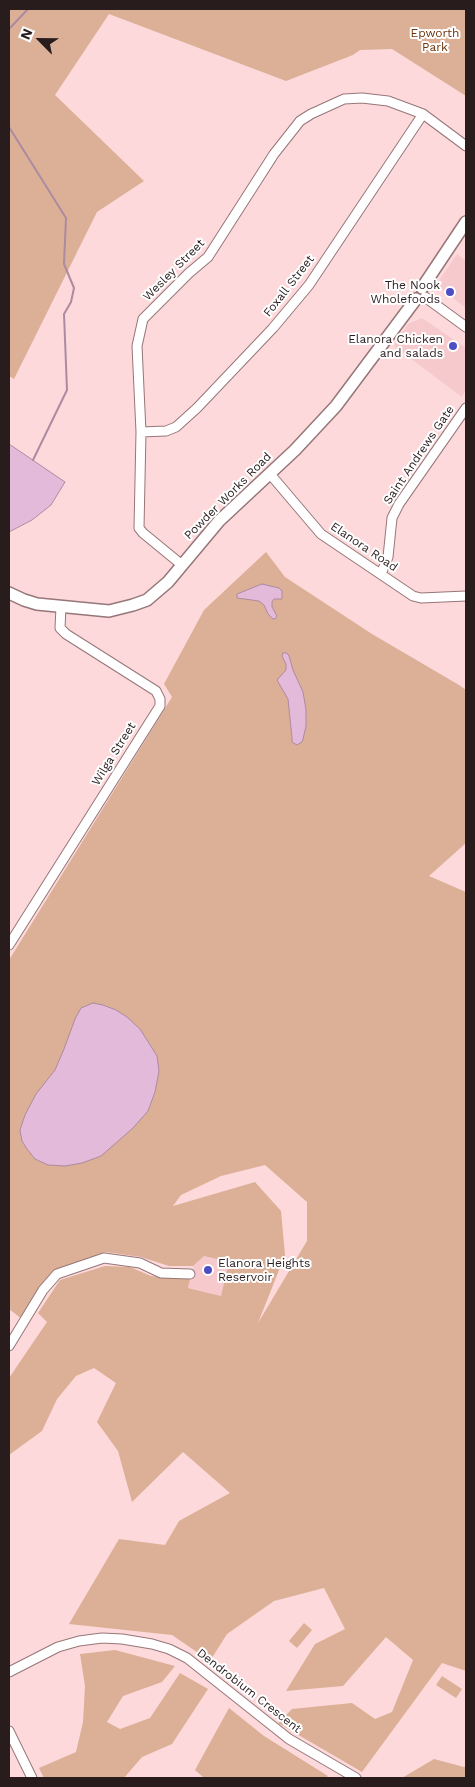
<!DOCTYPE html>
<style>
body{margin:0}
#map{position:relative;width:475px;height:1787px;overflow:hidden;background:#fdd9db;font-family:"Work Sans",sans-serif}
canvas{display:block}
.frame{position:absolute;inset:0;border:10px solid #291c1d;pointer-events:none}
.north{position:absolute;left:15px;top:15px;width:50px;height:50px;-webkit-text-stroke:4px #fff;paint-order:stroke;rotate:293deg;font-size:14px;font-weight:700;line-height:20px;text-align:center;color:#291c1d}
.north::after{content:'';display:block;margin:auto;width:18px;height:22px;background:#291c1d;clip-path:polygon(50% 0,100% 100%,50% 72%,0 100%)}
</style>
<div id="map">
<canvas width="475" height="1787"></canvas>
<div class="frame"></div>
<div class="north">N</div>
</div>
<script>
const ctx = document.querySelector('canvas').getContext('2d');
ctx.lineJoin = 'round';
function paint(path, color) { ctx.fillStyle = color; ctx.fill(path, 'evenodd'); }
const toPath = rows => new Path2D(rows.map(r => 'M' + r).join(''));
function strokePath(path, color, width, dash) { ctx.strokeStyle = color; ctx.lineWidth = width; ctx.lineCap = dash ? 'butt' : 'round'; ctx.setLineDash(dash || []); ctx.stroke(path); }
function label(font, color, halo, rows, align = 'center') {
  ctx.font = font + ' "Work Sans",sans-serif'; ctx.lineWidth = 4; ctx.setLineDash([]); ctx.textBaseline = 'middle'; ctx.strokeStyle = halo; ctx.fillStyle = color; for (const [text, x, y, turn = 0] of rows) {
    ctx.save(); ctx.translate(x, y); ctx.rotate((+turn || 0) * Math.PI / 180); ctx.textAlign = isNaN(turn) ? turn : align; if (halo) ctx.strokeText(text, 0, 0); ctx.fillText(text, 0, 0); ctx.restore();
  }
}
paint(toPath([
 [457,254,466,261,466,308,436,285],
 [422,318,466,348,466,390,462,397,394,346,408,324],
 [204,1256,229,1262,221,1296,188,1288,193,1266]
]), '#f6cacd');
paint(toPath([
 [9,9,466,9,466,96,392,49,360,50,353,55,286,81,109,14,55,95,144,181,97,212,14,379,9,376],
 [266,552,285,577,372,634,459,685,466,690,466,843,429,876,466,892,466,1671,442,1663,362,1772,278,1723,292,1709,352,1703,375,1719,392,1712,413,1660,386,1637,343,1686,286,1691,315,1644,345,1629,324,1588,274,1601,227,1634,210,1661,172,1635,69,1624,119,1539,165,1545,179,1521,230,1493,183,1452,132,1502,118,1451,97,1422,116,1383,94,1368,76,1376,57,1399,42,1431,9,1455,9,1378,47,1322,38,1313,60,1280,105,1266,130,1267,151,1276,190,1279,188,1288,221,1296,229,1262,204,1256,193,1266,169,1266,141,1257,106,1252,54,1270,41,1286,22,1319,9,1309,9,960,172,697,164,684,204,610],
 [265,1165,307,1202,307,1241,258,1323,285,1255,281,1211,255,1182,173,1206,181,1195,221,1176],
 [304,1623,312,1630,297,1648,289,1641],
 [115,1650,175,1666,162,1682,123,1696,107,1722,120,1729,150,1718,180,1673,208,1689,172,1744,142,1757,124,1778,44,1778,39,1768,76,1752,83,1722,85,1686,80,1654],
 [442,1676,462,1689,456,1698,436,1685],
 [229,1708,264,1736,328,1776,326,1778,204,1778,195,1770],
 [434,1759,464,1767,466,1766,466,1778,402,1778]
]), '#dbb096');
const water = toPath([
 [9,444,65,482,51,505,32,520,9,532,9,444],
 [262,584,279,588,282,591,282,599,274,599,272,602,272,607,277,616,275,619,273,619,268,614,264,605,259,601,237,598,237,594,262,584],
 [283,653,287,653,289,656,293,670,303,692,306,710,306,726,303,739,302,742,297,745,292,742,292,738,288,699,277,680,286,670,286,664,282,656,283,653],
 [93,1003,103,1005,116,1010,127,1017,140,1029,157,1056,159,1071,155,1092,148,1111,133,1128,101,1156,82,1163,65,1166,48,1165,35,1159,27,1149,22,1141,20,1130,25,1115,36,1094,55,1070,64,1049,75,1019,81,1008,93,1003]
]);
paint(water, '#e4bada');
strokePath(water, '#ac8ba1', 1);
strokePath(toPath([
 [9,29,28,9],
 [9,127,66,218,64,264,74,288,71,302,64,314,67,390,33,460]
]), '#ac8ba1', 2);
const minor = toPath([
 [425,297,466,327],
 [141,432,166,431,176,427,197,408,273,328,309,285,423,114],
 [270,474,321,534,413,596,421,598,466,596],
 [182,565,143,533,139,528,141,432,137,346,143,319,189,273,208,257,274,154,300,121,311,114,344,99,362,98,388,101,423,114,466,146],
 [381,574,388,557,392,518,399,504,466,408],
 [9,945,160,706,160,699,156,691,66,634,60,628,61,607],
 [9,1346,43,1290,57,1274,104,1258,140,1263,161,1273,190,1274],
 [9,1672,58,1647,79,1641,102,1638,122,1639,152,1644,169,1649,187,1658,289,1739,356,1778],
 [9,1731,32,1778]
]);
const major = toPath([
 [422,288,466,222],
 [9,593,24,600,37,604,109,611,133,605,147,600,168,582,219,521,295,450,336,406,416,299]
]);
strokePath(minor, '#967678', 11);
strokePath(major, '#967678', 14);
strokePath(minor, '#fff', 9);
strokePath(major, '#fff', 11);
for (const [x, y, r, color] of [
 [450,292,5,"#4d4dc4"],
 [453,346,5,"#4d4dc4"],
 [208,1270,5,"#4d4dc4"]
]) { const dot = new Path2D(); dot.arc(x, y, r, 0, 2 * Math.PI); ctx.fillStyle = color; ctx.fill(dot); strokePath(dot, '#fff', 2); }
label('12px', '#6d360b', '#fff', [
 ["Epworth",435,33],
 ["Park",435,47]
]);
label('12px', '#291c1d', '#fff', [
 ["Wesley Street",174,270,-45],
 ["Foxall Street",289,286,-52],
 ["Saint Andrews Gate",419,455,-56],
 ["Powder Works Road",228,496,-45],
 ["Elanora Road",364,547,34],
 ["Wilga Street",114,754,-58],
 ["Dendrobium Crescent",249,1691,38]
]);
label('12px', '#291c1d', '#fff', [
 ["The Nook",440,285],
 ["Wholefoods",440,299],
 ["Elanora Chicken",443,339],
 ["and salads",443,353],
 ["Elanora Heights",218,1263,"left"],
 ["Reservoir",218,1277,"left"]
], 'right');
</script>
